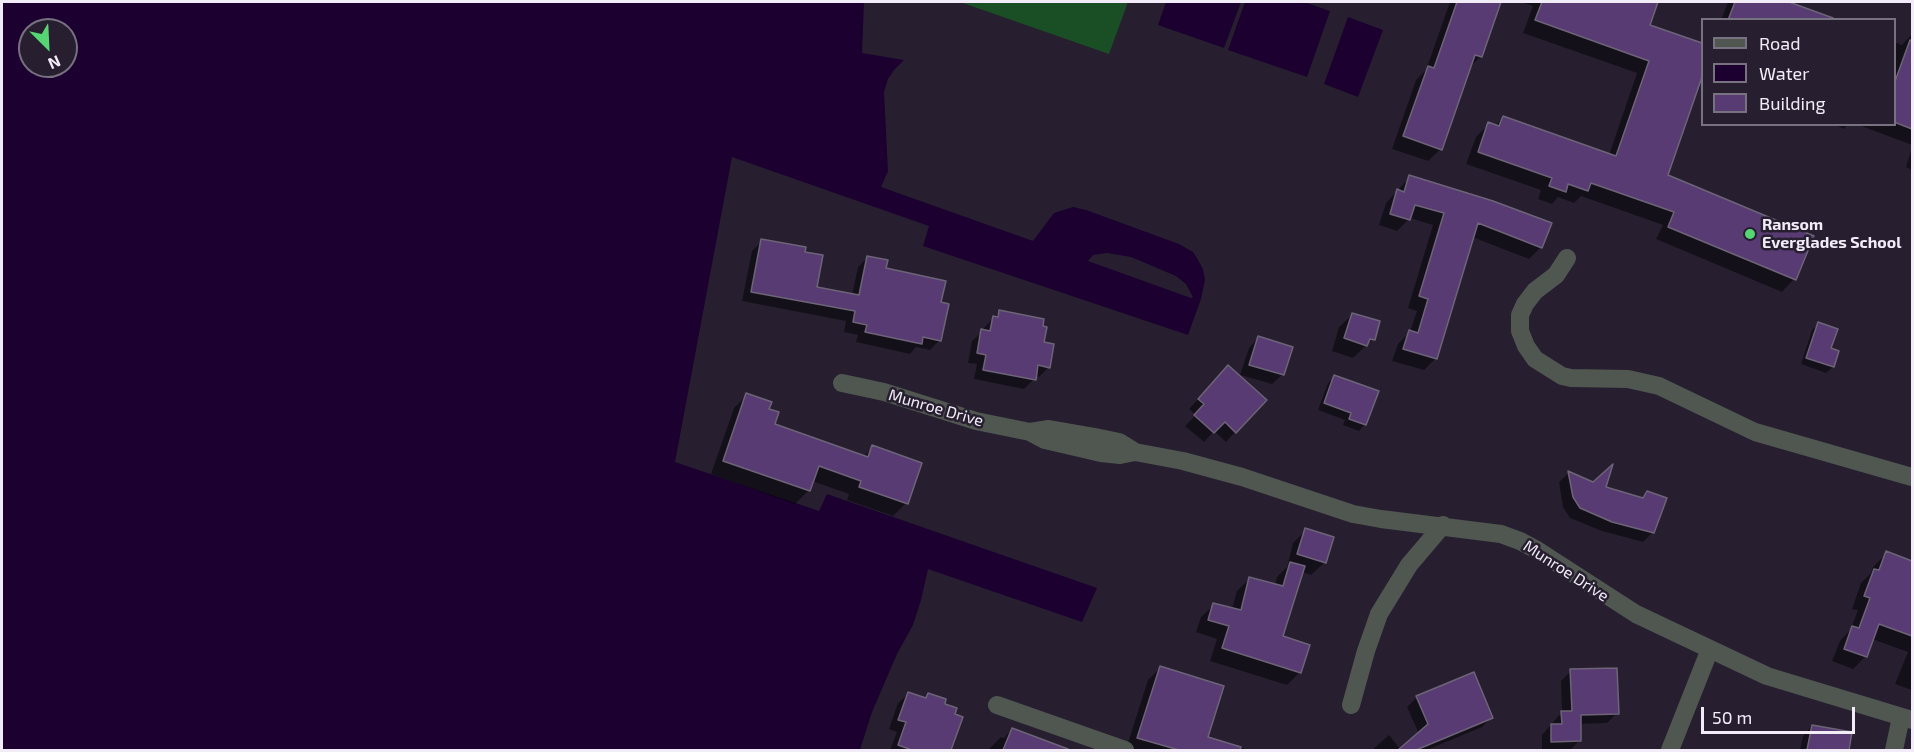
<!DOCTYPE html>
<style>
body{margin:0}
#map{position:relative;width:1914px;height:752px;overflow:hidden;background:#271f30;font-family:"Exo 2",sans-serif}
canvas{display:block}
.frame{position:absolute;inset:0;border:3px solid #f1ecf8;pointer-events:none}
.legend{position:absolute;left:1701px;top:18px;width:195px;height:108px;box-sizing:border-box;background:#271f30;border:2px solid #787180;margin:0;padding:8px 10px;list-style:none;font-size:18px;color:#f1ecf8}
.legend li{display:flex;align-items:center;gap:12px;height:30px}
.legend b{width:30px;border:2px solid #787180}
.north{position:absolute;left:18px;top:18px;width:60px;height:60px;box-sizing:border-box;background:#271f30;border:2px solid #787180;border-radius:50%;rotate:156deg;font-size:16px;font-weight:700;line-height:24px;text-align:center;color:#f1ecf8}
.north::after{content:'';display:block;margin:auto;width:21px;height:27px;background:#55d672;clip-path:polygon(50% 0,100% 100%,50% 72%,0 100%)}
.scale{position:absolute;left:1701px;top:707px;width:154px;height:27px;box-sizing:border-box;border:3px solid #f1ecf8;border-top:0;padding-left:8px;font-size:18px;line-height:21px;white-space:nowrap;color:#f1ecf8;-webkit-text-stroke:4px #271f30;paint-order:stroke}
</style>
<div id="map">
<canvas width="1914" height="752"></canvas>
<div class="frame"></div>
<ul class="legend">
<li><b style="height:8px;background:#4f5750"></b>Road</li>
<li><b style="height:16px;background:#1b0030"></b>Water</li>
<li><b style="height:16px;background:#573b72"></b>Building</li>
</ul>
<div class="north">N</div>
<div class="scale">50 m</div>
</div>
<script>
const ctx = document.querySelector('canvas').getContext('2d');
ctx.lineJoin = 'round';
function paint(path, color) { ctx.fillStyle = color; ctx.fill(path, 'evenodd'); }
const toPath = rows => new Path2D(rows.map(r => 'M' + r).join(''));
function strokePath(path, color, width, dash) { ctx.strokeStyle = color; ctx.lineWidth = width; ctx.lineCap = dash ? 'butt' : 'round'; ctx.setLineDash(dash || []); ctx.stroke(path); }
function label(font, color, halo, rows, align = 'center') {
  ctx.font = font + ' "Exo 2",sans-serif'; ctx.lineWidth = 5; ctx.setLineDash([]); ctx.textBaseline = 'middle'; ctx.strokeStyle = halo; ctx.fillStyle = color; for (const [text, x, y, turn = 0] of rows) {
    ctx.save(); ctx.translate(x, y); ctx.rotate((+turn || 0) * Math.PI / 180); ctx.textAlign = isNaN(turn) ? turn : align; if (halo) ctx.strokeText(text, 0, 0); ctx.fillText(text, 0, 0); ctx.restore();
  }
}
paint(toPath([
 [960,2,1128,2,1109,54]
]), '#1a4e25');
paint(toPath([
 [2,2,864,2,862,53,904,60,894,70,888,79,884,92,888,171,881,187,1033,241,1054,213,1073,207,1086,210,1179,244,1193,252,1197,258,1203,269,1205,280,1201,299,1188,335,923,246,929,226,732,157,675,462,819,511,827,494,1097,588,1082,622,928,569,921,600,913,625,897,654,872,712,860,750,2,750],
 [30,30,66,30,66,66,30,66],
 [1107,253,1131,257,1176,276,1186,284,1193,297,1191,298,1088,261,1093,255],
 [1166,2,1241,2,1224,48,1158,25],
 [1245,2,1304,2,1330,11,1307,77,1228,50],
 [1348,17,1383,30,1358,97,1324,84]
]), '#1b0030');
paint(toPath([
 [1450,2,1499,2,1480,57,1470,67,1441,149,1428,161,1392,149,1416,80,1426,70],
 [1521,2,1657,2,1648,26,1702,45,1702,77,1701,76,1666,176,1794,279,1782,292,1656,239,1663,225,1581,196,1574,203,1558,197,1552,204,1538,199,1541,190,1466,164,1476,137,1489,124,1495,126,1503,118,1609,155,1637,73,1523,33,1533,6],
 [1728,2,1785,2,1833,20,1721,20],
 [1912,34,1912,145,1856,124,1894,124,1894,42,1902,45],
 [1833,124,1848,124,1844,129],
 [1912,148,1912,170,1906,167],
 [1410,177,1541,247,1529,259,1472,237,1436,358,1424,370,1392,361,1398,344,1410,332,1417,311,1408,308,1433,225,1410,218,1397,231,1379,225,1386,203],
 [762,241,815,288,852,295,858,267,868,257,884,269,940,340,930,350,916,347,910,354,856,342,858,335,844,332,846,321,742,301,752,251],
 [999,312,1042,343,1049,367,1039,377,1035,376,1034,379,1024,389,974,379,977,364,968,363,972,341,983,331,984,328],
 [1352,315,1373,339,1353,358,1332,351,1339,327],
 [1818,324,1829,349,1833,367,1826,373,1801,364,1812,330],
 [1258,338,1291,348,1282,375,1272,384,1240,375,1249,348],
 [1219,377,1235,432,1226,442,1214,431,1204,442,1185,426,1196,415,1189,409],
 [1335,377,1365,424,1359,431,1343,425,1345,420,1318,410,1328,383],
 [747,395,767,410,773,425,863,457,873,447,906,503,893,516,847,500,849,494,812,481,808,491,795,504,711,474,734,408],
 [1569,473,1605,488,1642,499,1648,493,1653,532,1643,542,1602,531,1570,518,1563,507,1559,482],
 [1306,530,1332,538,1324,563,1311,575,1302,572,1282,637,1300,672,1287,685,1210,661,1217,639,1196,632,1201,617,1214,605,1232,609,1237,591,1250,578,1275,585,1277,577,1287,567,1293,543],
 [1887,553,1912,563,1912,690,1895,684,1908,652,1872,639,1866,656,1853,669,1832,661,1840,641,1851,629,1858,610,1852,609,1861,583,1870,574,1874,566],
 [1160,668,1207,738,1249,750,1126,749,1148,680],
 [1571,671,1617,713,1607,723,1580,724,1580,740,1570,750,1542,750,1542,735,1562,712,1561,681],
 [908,694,924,699,929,695,943,705,953,715,961,718,950,750,890,750,897,732,889,729,898,703],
 [1417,697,1492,717,1482,727,1427,750,1372,750,1389,735,1401,750,1419,734,1407,707],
 [1812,726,1850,733,1847,750,1800,750,1803,736],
 [1012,729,1067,750,988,750,1001,737,1004,738]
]), '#0007');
const building = toPath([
 [1457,2,1501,2,1482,57,1475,55,1442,150,1403,136,1428,66,1434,68,1457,2],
 [1542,2,1658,2,1650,25,1702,43,1702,77,1668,175,1814,236,1796,280,1668,227,1674,212,1591,183,1588,191,1568,184,1566,192,1549,186,1552,178,1478,152,1488,122,1499,126,1503,116,1616,156,1649,61,1535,20,1542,2],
 [1735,2,1789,2,1833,18,1832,20,1728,20,1735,2],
 [1910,40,1912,41,1912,129,1894,122,1894,84,1910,40],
 [1409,175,1493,201,1552,223,1542,248,1478,223,1437,359,1403,349,1409,330,1418,333,1428,299,1419,296,1444,213,1415,205,1410,220,1390,214,1397,189,1404,192,1409,175],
 [761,239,806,247,805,252,823,255,817,287,859,295,867,256,888,260,886,268,946,281,941,302,949,304,941,341,923,337,922,344,865,332,867,325,853,322,855,311,751,292,761,239],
 [999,310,1044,319,1043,326,1047,327,1044,342,1054,344,1050,368,1038,365,1036,380,983,370,986,355,977,353,981,329,990,331,993,316,998,317,999,310],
 [1352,313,1380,321,1375,340,1370,339,1367,346,1344,338,1352,313],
 [1818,322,1838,329,1831,348,1839,351,1834,367,1806,358,1818,322],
 [1258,336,1293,347,1284,375,1249,365,1258,336],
 [1228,365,1267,400,1236,433,1225,422,1214,433,1194,415,1204,404,1198,399,1228,365],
 [1334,375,1379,391,1366,425,1349,419,1351,413,1324,403,1334,375],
 [746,393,772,402,769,409,779,412,775,424,868,457,872,445,922,463,908,504,859,487,861,481,819,466,810,491,723,461,746,393],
 [1613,464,1606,487,1643,498,1647,491,1667,498,1654,533,1612,522,1580,508,1573,497,1568,471,1593,482,1613,464],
 [1305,528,1334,537,1326,563,1297,554,1305,528],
 [1886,551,1912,561,1912,636,1879,624,1867,657,1844,649,1852,626,1859,628,1870,598,1864,596,1874,569,1879,570,1886,551],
 [1290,562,1305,566,1283,636,1310,645,1301,673,1222,648,1229,626,1208,620,1213,603,1241,610,1249,577,1283,586,1290,562],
 [1160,666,1224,686,1208,737,1241,747,1240,750,1179,750,1137,738,1160,666],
 [1617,668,1619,714,1581,715,1581,741,1551,742,1551,724,1562,724,1561,711,1572,711,1570,669,1617,668],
 [1474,672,1493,718,1416,750,1398,750,1428,724,1416,696,1474,672],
 [908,692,926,698,928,693,946,699,945,704,957,708,955,714,963,717,951,750,912,750,898,745,906,722,898,720,908,692],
 [1812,725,1852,732,1849,750,1807,750,1812,725],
 [1012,728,1068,749,1068,750,1003,750,1012,728]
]);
paint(building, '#573b72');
strokePath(building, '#6d6478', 1.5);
strokePath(toPath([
 [1567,258,1556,275,1535,291,1525,304,1520,315,1520,331,1526,346,1535,359,1562,376,1571,378,1628,379,1659,386,1755,432,1912,477],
 [842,383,884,392,976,421,1030,432],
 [1135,452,1119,442,1095,437,1049,429,1030,432,1045,440,1101,453,1120,455,1135,452,1183,461,1242,477,1353,514,1381,519,1501,534,1520,541,1537,550,1636,614,1767,676,1912,720],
 [997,705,1125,750],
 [1351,705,1366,651,1379,614,1409,565,1443,525],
 [1670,750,1710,649],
 [1894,750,1901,717]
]), '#4f5750', 18);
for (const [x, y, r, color] of [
 [1750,234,6,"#55d672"]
]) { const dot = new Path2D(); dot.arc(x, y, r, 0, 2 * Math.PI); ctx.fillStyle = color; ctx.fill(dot); strokePath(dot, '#271f30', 2); }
label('bold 16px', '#f1ecf8', '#271f30', [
 ["Ransom",1762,225],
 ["Everglades School",1762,243]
], 'left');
label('16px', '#f1ecf8', '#271f30', [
 ["Munroe Drive",936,408,16],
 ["Munroe Drive",1566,571,33]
]);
</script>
